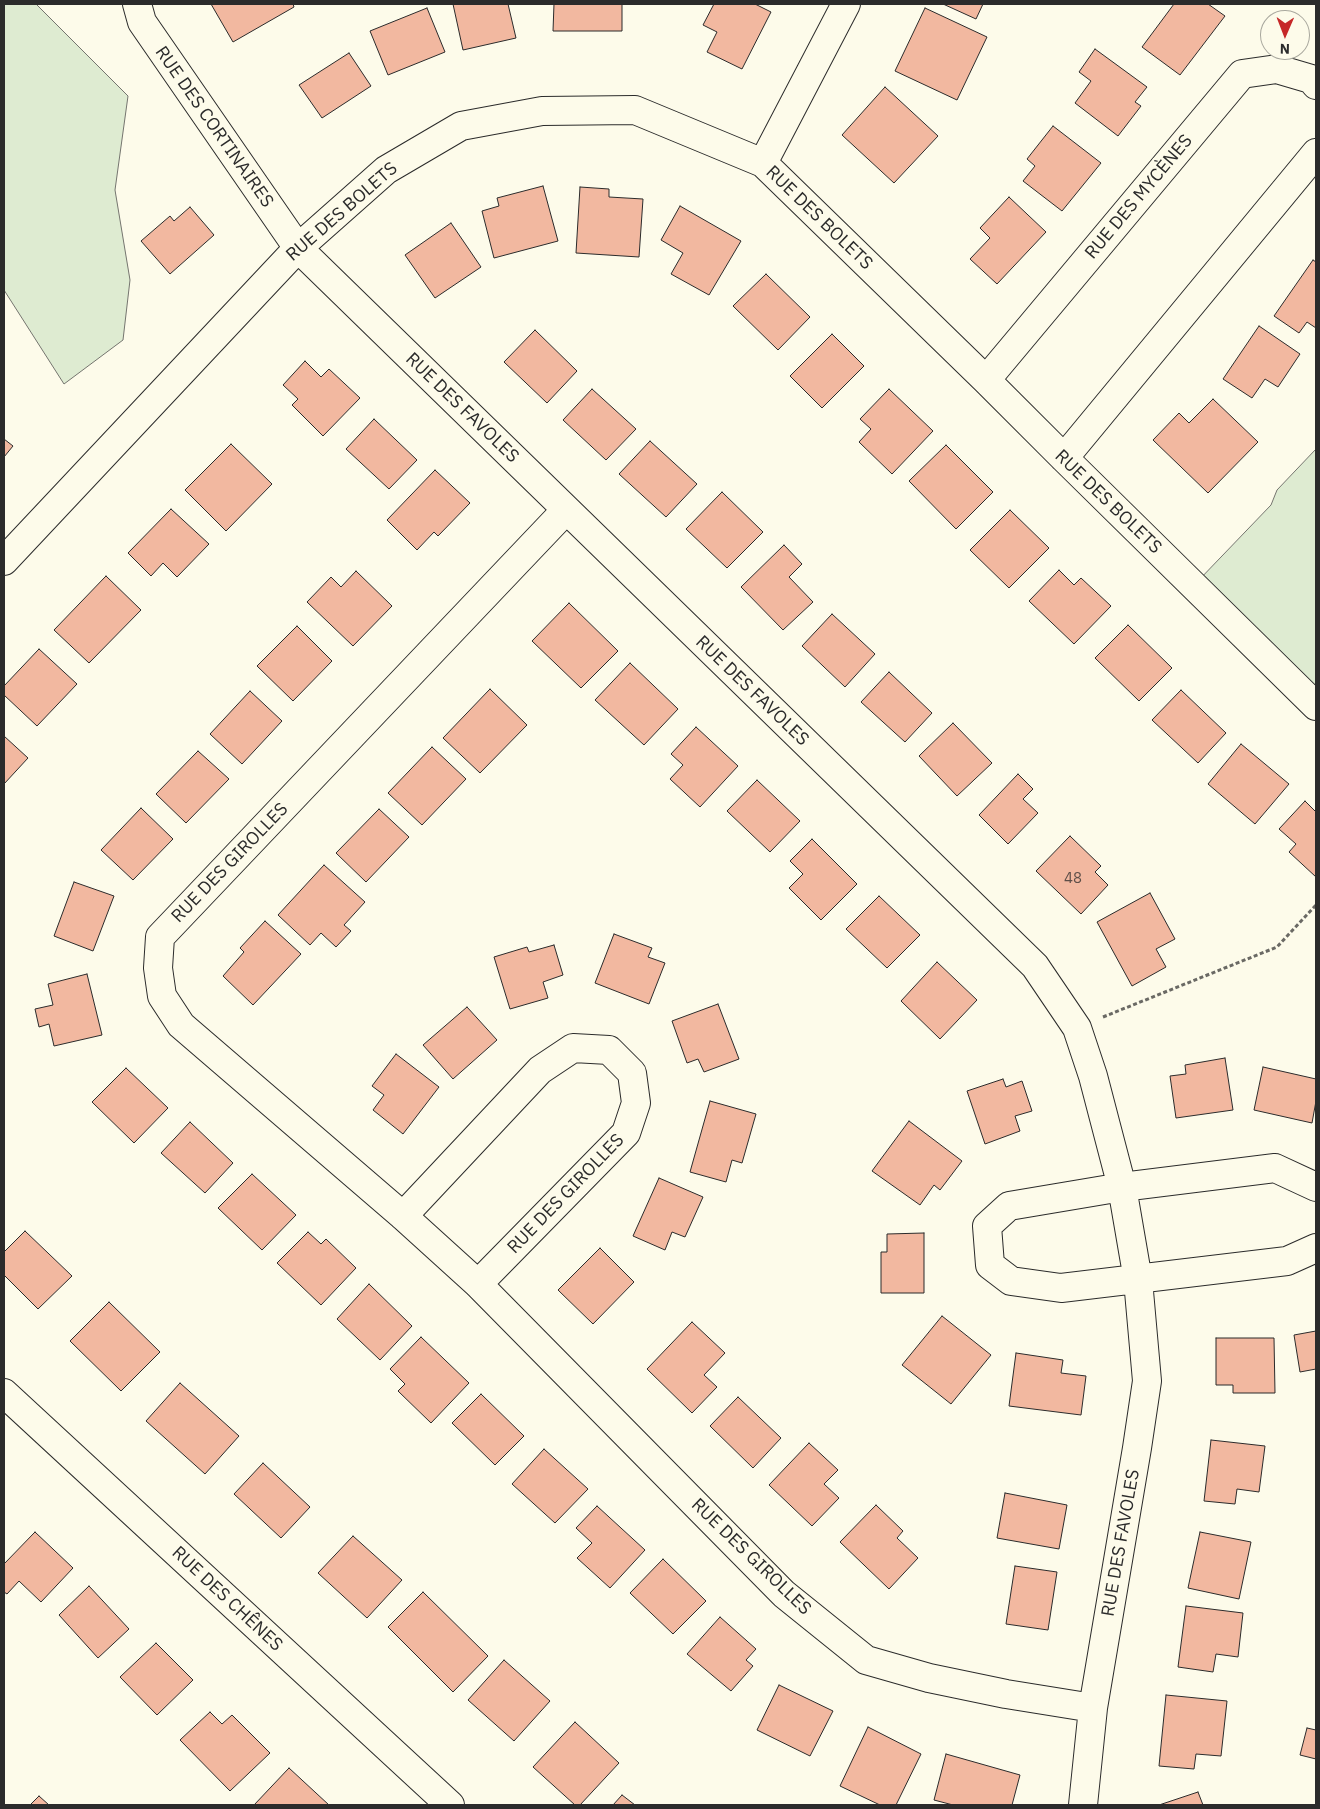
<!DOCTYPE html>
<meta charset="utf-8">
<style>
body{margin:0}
#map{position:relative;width:1320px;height:1809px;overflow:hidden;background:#fdfbea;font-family:"IBM Plex Sans",sans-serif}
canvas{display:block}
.frame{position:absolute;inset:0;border:5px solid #2b2b2b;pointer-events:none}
.north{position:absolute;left:1260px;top:10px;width:50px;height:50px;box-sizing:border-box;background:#fdfbea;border:1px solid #a9a89e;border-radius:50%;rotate:181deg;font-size:14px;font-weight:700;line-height:20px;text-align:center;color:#2b2b2b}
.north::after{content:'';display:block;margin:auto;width:18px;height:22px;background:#c62828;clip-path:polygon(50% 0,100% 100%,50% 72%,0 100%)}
</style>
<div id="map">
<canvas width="1320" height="1809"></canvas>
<div class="frame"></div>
<div class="north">N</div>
</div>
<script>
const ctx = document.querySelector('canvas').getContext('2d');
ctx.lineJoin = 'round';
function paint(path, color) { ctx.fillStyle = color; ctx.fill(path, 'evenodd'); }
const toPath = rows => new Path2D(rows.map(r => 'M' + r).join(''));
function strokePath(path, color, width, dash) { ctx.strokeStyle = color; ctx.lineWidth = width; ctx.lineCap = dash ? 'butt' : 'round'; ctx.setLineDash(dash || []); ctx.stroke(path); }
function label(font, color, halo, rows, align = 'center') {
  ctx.font = font + ' "IBM Plex Sans",sans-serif'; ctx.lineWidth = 4; ctx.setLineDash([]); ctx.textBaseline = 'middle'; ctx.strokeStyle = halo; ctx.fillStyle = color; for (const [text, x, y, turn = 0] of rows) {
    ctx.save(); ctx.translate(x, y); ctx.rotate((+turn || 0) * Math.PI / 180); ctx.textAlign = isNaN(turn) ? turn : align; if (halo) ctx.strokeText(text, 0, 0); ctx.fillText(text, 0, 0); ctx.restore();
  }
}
const green = toPath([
 [4,4,36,4,128,96,115,190,130,280,123,340,64,384,4,290,4,4],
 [1316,449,1316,703,1197,582,1271,505,1277,490,1316,449]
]);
paint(green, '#deebd1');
strokePath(green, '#74746e', 1);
const building = toPath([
 [211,4,293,4,294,7,233,42,211,4],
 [453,4,508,4,516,38,463,50,453,4],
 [554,4,622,4,622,31,553,31,554,4],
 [714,4,755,4,771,12,742,69,707,52,717,32,703,25,714,4],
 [943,4,983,4,976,19,943,4],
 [1174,4,1208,4,1225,16,1180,75,1142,47,1174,4],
 [427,8,445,52,388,75,370,31,427,8],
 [925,8,987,37,957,100,895,71,925,8],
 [1095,49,1147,87,1135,102,1141,106,1118,136,1075,103,1091,81,1079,72,1095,49],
 [349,53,371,86,322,118,299,85,349,53],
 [885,87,938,136,894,183,842,135,885,87],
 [1053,126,1101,163,1062,211,1023,181,1035,166,1027,159,1053,126],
 [543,186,558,241,494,258,482,211,499,206,497,198,543,186],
 [580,187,609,189,609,197,643,199,639,257,576,253,580,187],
 [1009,197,1046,232,997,284,970,259,990,238,980,228,1009,197],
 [680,206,741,241,709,295,671,274,683,253,661,240,680,206],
 [190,207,214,235,170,274,141,241,170,216,174,221,190,207],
 [451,223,481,267,435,298,405,255,451,223],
 [1313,260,1316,262,1316,328,1307,322,1299,333,1274,316,1313,260],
 [766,274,810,317,778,350,733,306,766,274],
 [1259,326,1300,354,1278,387,1265,379,1252,398,1223,379,1259,326],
 [535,330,577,371,547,403,504,362,535,330],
 [832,334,864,366,822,408,790,376,832,334],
 [305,361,321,377,329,369,360,398,323,436,292,405,298,399,283,385,305,361],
 [592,389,636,429,606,460,563,420,592,389],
 [889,389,933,431,892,474,859,442,871,429,860,419,889,389],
 [1213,399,1258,442,1208,493,1153,440,1179,413,1189,423,1213,399],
 [374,419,417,460,389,489,346,449,374,419],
 [4,439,13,446,4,457,4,439],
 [650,441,697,484,666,517,619,474,650,441],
 [231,444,272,484,226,531,185,490,231,444],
 [946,445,993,492,956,529,909,481,946,445],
 [435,470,470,503,438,536,434,532,417,550,387,520,435,470],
 [722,492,763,532,727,568,686,529,722,492],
 [171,509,209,544,177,577,163,563,151,576,128,553,171,509],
 [1010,510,1049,548,1009,588,970,550,1010,510],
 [784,545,802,564,789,577,813,602,783,630,741,587,784,545],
 [1059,570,1074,585,1081,578,1111,606,1074,644,1029,601,1059,570],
 [356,571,392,606,353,646,307,602,331,577,341,587,356,571],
 [106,576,141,610,89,663,54,630,106,576],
 [569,603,618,651,581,688,532,641,569,603],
 [832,614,875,654,845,687,802,646,832,614],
 [1128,625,1172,668,1139,701,1095,658,1128,625],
 [297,626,332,661,293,701,257,666,297,626],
 [39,649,77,684,37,726,4,695,4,686,39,649],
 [630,663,678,709,644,745,595,700,630,663],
 [889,672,932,713,905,742,861,702,889,672],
 [490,689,527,725,480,773,443,738,490,689],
 [1181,690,1226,733,1198,763,1152,720,1181,690],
 [250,691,282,721,242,764,210,734,250,691],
 [953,723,992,763,957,796,919,756,953,723],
 [696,727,738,766,700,807,670,779,683,765,671,754,696,727],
 [4,736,28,758,4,784,4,736],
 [1241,744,1289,784,1255,824,1208,784,1241,744],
 [432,747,466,779,422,825,388,793,432,747],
 [198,751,229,779,186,823,156,794,198,751],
 [1018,774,1033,789,1023,799,1038,813,1008,844,979,815,1018,774],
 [757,780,800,821,770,852,727,811,757,780],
 [1305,801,1316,812,1316,877,1289,852,1296,844,1279,829,1305,801],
 [141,808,173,839,133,880,101,850,141,808],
 [379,809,409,837,366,882,336,853,379,809],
 [1070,836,1101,866,1095,872,1108,885,1081,914,1036,871,1070,836],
 [812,839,857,884,821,920,789,888,803,874,790,861,812,839],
 [324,865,365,902,344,925,351,931,336,947,321,933,310,945,278,915,324,865],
 [74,882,114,896,93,951,54,936,74,882],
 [1150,893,1175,939,1156,949,1166,967,1132,986,1097,922,1150,893],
 [879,896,920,935,887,968,846,929,879,896],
 [265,921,301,954,253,1005,223,976,244,952,240,948,265,921],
 [614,934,652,948,648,957,665,963,649,1004,595,983,614,934],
 [554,945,563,975,543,982,548,998,510,1009,494,957,527,947,529,952,554,945],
 [937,962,977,1000,940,1039,901,1001,937,962],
 [87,974,102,1035,54,1046,49,1024,39,1027,35,1009,53,1005,48,984,87,974],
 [718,1004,739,1059,704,1072,698,1059,687,1063,672,1021,718,1004],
 [467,1007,497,1040,453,1079,423,1045,467,1007],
 [396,1054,439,1087,403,1134,373,1110,384,1095,372,1086,396,1054],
 [1225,1058,1233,1110,1176,1118,1170,1076,1186,1074,1185,1065,1225,1058],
 [1263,1067,1316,1079,1316,1101,1312,1123,1254,1110,1263,1067],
 [126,1068,168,1108,134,1143,92,1102,126,1068],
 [1003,1079,1006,1087,1022,1081,1032,1111,1015,1116,1020,1131,985,1144,967,1091,1003,1079],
 [710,1101,756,1114,742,1163,732,1160,726,1182,690,1172,710,1101],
 [909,1121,962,1161,940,1190,934,1185,920,1205,872,1171,909,1121],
 [190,1122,233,1163,205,1193,161,1153,190,1122],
 [252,1174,296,1215,262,1250,218,1208,252,1174],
 [659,1178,703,1197,685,1237,672,1232,665,1250,633,1236,659,1178],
 [25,1231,72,1276,38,1309,4,1275,4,1252,25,1231],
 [308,1232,321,1244,326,1239,356,1268,321,1305,277,1263,308,1232],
 [924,1233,924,1293,881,1293,881,1252,887,1252,887,1234,924,1233],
 [600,1248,634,1282,593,1324,558,1290,600,1248],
 [369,1284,412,1326,380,1360,337,1319,369,1284],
 [109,1302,160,1352,121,1391,70,1341,109,1302],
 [942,1316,991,1355,951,1404,902,1365,942,1316],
 [692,1322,725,1353,704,1375,717,1387,692,1413,647,1369,692,1322],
 [1316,1331,1316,1369,1300,1372,1294,1335,1316,1331],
 [421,1337,469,1383,431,1423,398,1391,405,1384,390,1369,421,1337],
 [1216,1338,1274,1338,1275,1393,1233,1393,1233,1385,1216,1385,1216,1338],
 [1016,1353,1063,1360,1061,1373,1086,1376,1081,1415,1009,1406,1016,1353],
 [180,1383,239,1436,205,1474,146,1421,180,1383],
 [481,1394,524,1436,495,1465,452,1423,481,1394],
 [738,1397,781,1438,753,1468,710,1426,738,1397],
 [1211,1440,1265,1446,1259,1492,1237,1489,1235,1504,1204,1501,1211,1440],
 [809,1443,838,1470,824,1484,839,1498,812,1526,769,1485,809,1443],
 [544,1449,588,1489,555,1523,512,1484,544,1449],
 [263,1463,310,1507,281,1538,234,1494,263,1463],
 [1005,1493,1067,1505,1059,1549,997,1538,1005,1493],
 [876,1505,903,1531,897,1538,918,1558,889,1589,840,1542,876,1505],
 [597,1506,645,1550,610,1588,577,1558,592,1543,576,1528,597,1506],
 [35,1532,73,1568,41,1602,19,1581,7,1594,4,1592,4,1564,35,1532],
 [1200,1532,1251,1542,1239,1599,1188,1588,1200,1532],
 [353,1536,402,1580,367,1618,318,1573,353,1536],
 [663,1559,706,1601,673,1634,630,1593,663,1559],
 [1015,1566,1057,1572,1048,1630,1006,1624,1015,1566],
 [89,1586,129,1629,98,1658,59,1615,89,1586],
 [423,1592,488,1656,453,1692,388,1627,423,1592],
 [1186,1606,1243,1613,1238,1657,1216,1654,1213,1672,1178,1667,1186,1606],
 [720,1617,756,1649,746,1660,753,1666,731,1691,687,1654,720,1617],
 [156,1643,193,1680,157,1715,120,1677,156,1643],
 [504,1660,550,1701,514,1741,468,1700,504,1660],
 [779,1685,833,1711,810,1756,757,1730,779,1685],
 [1166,1695,1227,1701,1221,1756,1196,1754,1194,1769,1159,1766,1166,1695],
 [210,1712,222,1724,232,1715,270,1753,230,1791,180,1740,210,1712],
 [575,1722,619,1763,580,1805,575,1805,533,1767,575,1722],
 [868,1727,921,1754,896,1805,880,1805,840,1786,868,1727],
 [1307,1728,1316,1730,1316,1759,1300,1755,1307,1728],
 [946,1754,1020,1775,1012,1805,953,1805,934,1800,946,1754],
 [289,1768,329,1805,254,1805,289,1768],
 [1198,1792,1203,1805,1159,1805,1198,1792],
 [622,1795,635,1805,613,1805,622,1795],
 [39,1796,49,1805,30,1805,39,1796]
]);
paint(building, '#f2b8a0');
strokePath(building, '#2b2b2b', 1);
const minor = toPath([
 [137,4,142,22,298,248,1035,966,1077,1028,1093,1076,1122,1187,1138,1280,1147,1381,1137,1448,1093,1708,1083,1805],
 [763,163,846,4],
 [986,380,1242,74,1277,69,1311,79,1316,85],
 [1064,458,1316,153],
 [566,510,160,937,158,968,162,996,181,1025,403,1216,478,1284,784,1594,866,1660,929,1678,1006,1694,1093,1708],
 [4,561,298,248,386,170,461,126,542,111,635,110,763,163,986,380,1064,458,1316,706],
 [1316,1187,1275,1168,1122,1187,1009,1206,987,1226,990,1265,1011,1281,1061,1288,1287,1261,1316,1248],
 [403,1216,540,1070,573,1048,609,1050,632,1073,636,1103,626,1133,478,1284],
 [4,1393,450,1805]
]);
strokePath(minor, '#2b2b2b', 30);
strokePath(toPath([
 [1103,1017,1277,947,1316,905]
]), '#6a6964', 3, [4, 2.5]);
strokePath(minor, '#fdfbea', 28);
label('15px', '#5d4e48', null, [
 ["48",1073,879]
]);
label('18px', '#2b2b2b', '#fdfbea', [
 ["RUE DES CORTINAIRES",214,127,55],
 ["RUE DES MYCÈNES",1139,197,-50],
 ["RUE DES BOLETS",342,212,-41],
 ["RUE DES BOLETS",819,218,44],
 ["RUE DES FAVOLES",462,408,44],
 ["RUE DES BOLETS",1108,502,44],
 ["RUE DES FAVOLES",752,691,44],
 ["RUE DES GIROLLES",230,863,-46],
 ["RUE DES GIROLLES",566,1194,-46],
 ["RUE DES FAVOLES",1121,1543,-80],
 ["RUE DES GIROLLES",751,1557,44],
 ["RUE DES CHÊNES",227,1599,43]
]);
</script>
